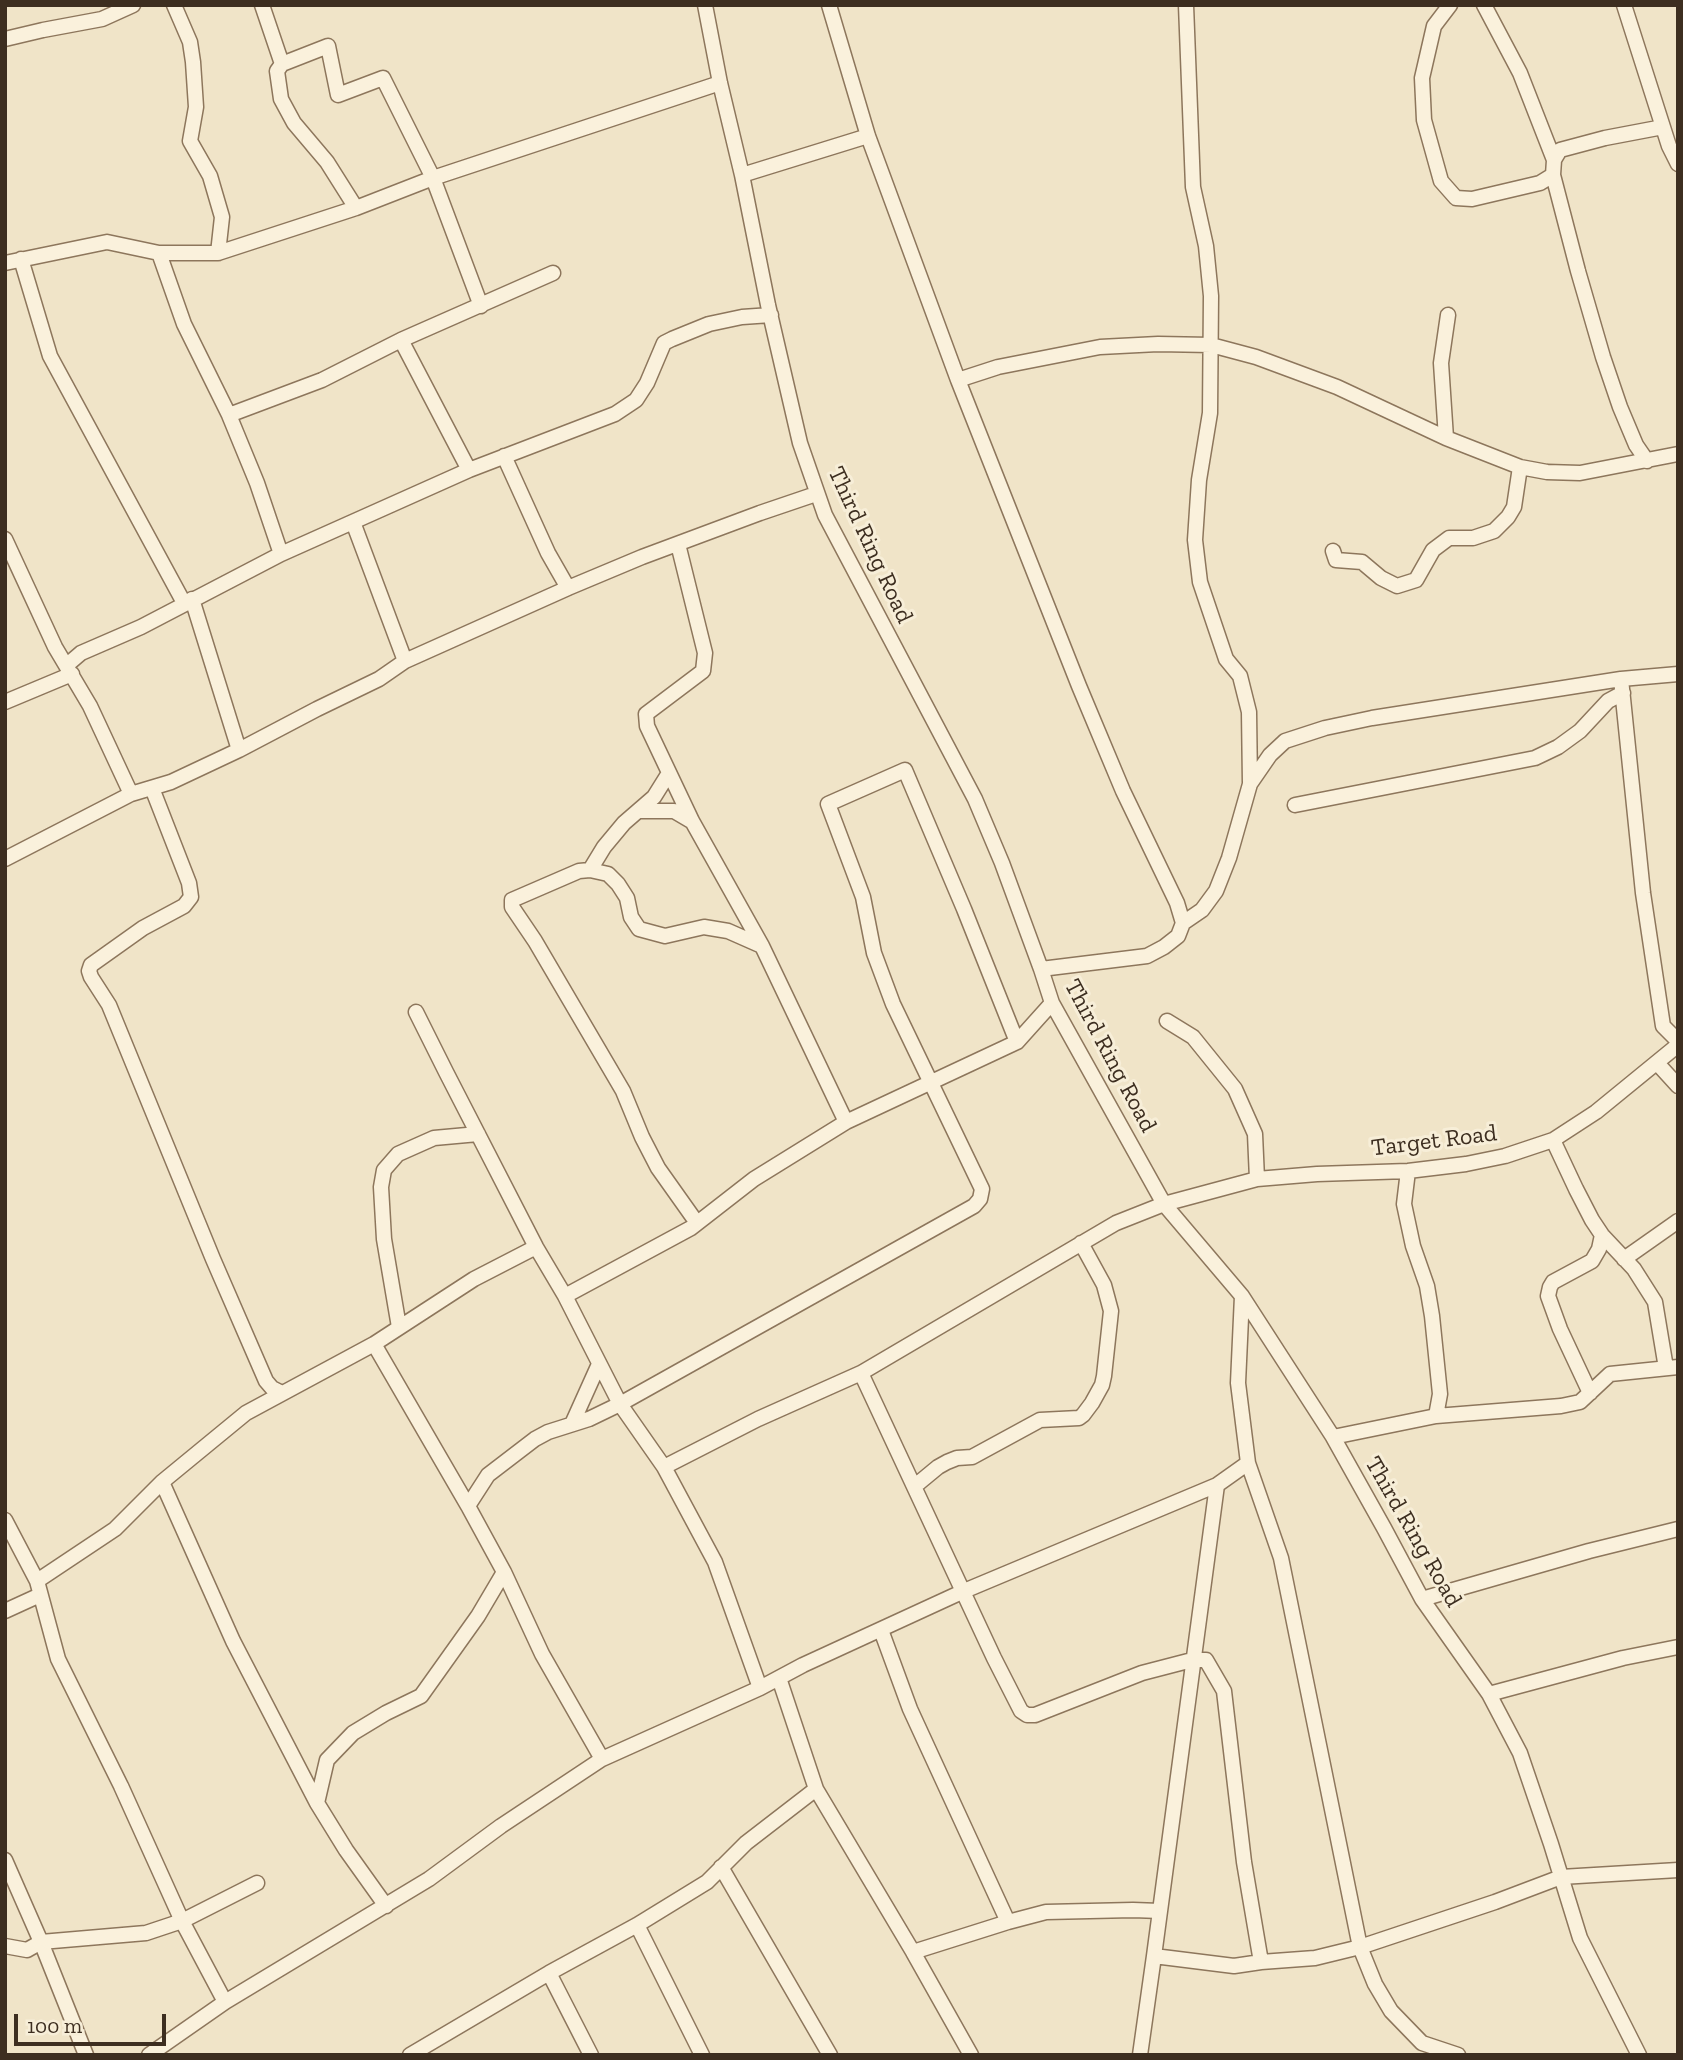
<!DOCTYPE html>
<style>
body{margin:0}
#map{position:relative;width:1683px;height:2060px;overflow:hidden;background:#f0e4c8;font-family:"Zilla Slab",serif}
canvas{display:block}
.frame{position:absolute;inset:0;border:7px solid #3d2e20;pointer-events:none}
.scale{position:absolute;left:14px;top:2014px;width:152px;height:32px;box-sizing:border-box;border:4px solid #3d2e20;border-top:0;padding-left:9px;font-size:21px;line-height:24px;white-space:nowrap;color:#3d2e20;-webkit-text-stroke:5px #f7eed8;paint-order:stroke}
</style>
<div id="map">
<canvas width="1683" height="2060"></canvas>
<div class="frame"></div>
<div class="scale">100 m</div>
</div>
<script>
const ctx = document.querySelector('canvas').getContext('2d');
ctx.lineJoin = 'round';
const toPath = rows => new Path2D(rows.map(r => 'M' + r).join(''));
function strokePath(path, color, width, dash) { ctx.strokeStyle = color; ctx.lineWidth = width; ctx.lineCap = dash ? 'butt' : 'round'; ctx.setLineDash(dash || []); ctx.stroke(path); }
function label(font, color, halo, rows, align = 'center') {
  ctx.font = font + ' "Zilla Slab",serif'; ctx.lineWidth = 6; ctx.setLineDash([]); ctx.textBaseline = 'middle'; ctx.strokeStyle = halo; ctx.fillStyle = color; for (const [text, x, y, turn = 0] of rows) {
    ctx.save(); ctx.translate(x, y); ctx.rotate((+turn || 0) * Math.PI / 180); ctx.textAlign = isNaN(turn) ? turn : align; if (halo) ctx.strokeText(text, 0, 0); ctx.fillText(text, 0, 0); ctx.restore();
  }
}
const minor = toPath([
 [174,5,190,42,193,62,196,107,190,141,210,176,222,217,218,253],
 [262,5,282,64,328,46,338,95,383,78,433,178,481,306],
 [705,5,720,83,742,175,768,305,800,443,825,515,975,799,1002,863,1041,969,1052,1003,1164,1204,1242,1296,1333,1437,1384,1528,1422,1599,1489,1694,1520,1753,1551,1844,1580,1938,1639,2055],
 [829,5,868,136,958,380,1079,686,1123,791,1177,903,1183,923],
 [1186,5,1193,187,1206,246,1211,296,1210,413,1199,480,1195,540,1200,582,1226,659,1240,676,1249,712,1250,784],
 [1450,5,1434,26,1422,78,1424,120,1441,181,1456,198,1472,199,1540,183,1553,175],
 [1484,5,1520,73,1554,160],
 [1624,5,1669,146,1678,164],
 [5,39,43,30,102,19,133,5],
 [282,64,277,71,281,99,294,123,327,162,356,208],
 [742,175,868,136],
 [159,253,184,324,229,415,257,483,281,554],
 [21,259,50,356,184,603],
 [5,263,107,242,159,253,218,253,356,208,433,178,720,83],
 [401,340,469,470],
 [958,380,998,367,1100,347,1158,344,1211,345,1256,357,1337,387,1446,438,1520,467,1547,472,1580,473,1678,454],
 [229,415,322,380,401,340,553,273],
 [1446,438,1441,363,1448,315],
 [504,456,548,553,568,588],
 [1647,461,1636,445,1620,407,1603,357,1578,271,1553,175,1554,160,1560,150,1605,138,1663,127],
 [353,522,405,661],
 [5,539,55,647,90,706,131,794,171,782,239,750,317,709,379,679,405,661,568,588,642,557,760,513,816,494],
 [678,544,705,653,703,671,646,714,647,726,692,821,762,946,846,1122],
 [1333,551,1336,560,1362,562,1381,578,1397,586,1416,580,1433,550,1449,538,1473,538,1494,531,1508,517,1514,507,1520,467],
 [192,599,239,750],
 [67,665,81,653,141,627,281,554,469,470,615,414,636,400,647,383,664,343,672,339,709,324,742,317,771,315],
 [1621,679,1643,893,1663,1026,1678,1041],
 [5,702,72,674],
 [152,788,189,883,191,897,184,906,143,928,91,965,89,971,91,977,109,1005,213,1259,266,1381,272,1388,282,1393],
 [1295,805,1535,758,1558,747,1580,731,1608,701,1623,693],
 [638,811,674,811,691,821],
 [5,859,131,794],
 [590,870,604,847,624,823,654,797,669,773],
 [1041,969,1147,956,1164,947,1178,936,1183,923,1202,910,1216,891,1229,858,1250,784,1270,755,1285,741,1325,728,1372,718,1621,679,1678,674],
 [416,1012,446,1072,536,1247,565,1296,620,1404,664,1467,715,1562,760,1688],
 [1167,1021,1193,1037,1235,1089,1255,1134,1257,1179],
 [1657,1063,1678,1086],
 [1553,1140,1576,1189,1592,1220,1602,1235,1634,1269,1655,1302,1666,1368],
 [1408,1171,1404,1204,1413,1246,1427,1286,1432,1316,1440,1394,1436,1416],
 [697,1223,658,1168,642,1137,623,1091,535,941,512,907,512,900,579,871,590,870,608,874,618,884,627,898,631,917,639,929,665,936,704,927,728,931,762,946],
 [1624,1259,1678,1221],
 [565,1296,691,1228,754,1179,846,1122,1017,1042,1052,1003],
 [399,1327,384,1239,381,1187,384,1170,398,1154,434,1138,478,1134],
 [374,1344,468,1506,504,1572,542,1654,602,1759],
 [861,1373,994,1658,1021,1711,1027,1715,1035,1715,1142,1673,1192,1660,1206,1660,1224,1691,1244,1862,1261,1962],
 [1590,1393,1560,1329,1548,1296,1550,1287,1553,1282,1592,1261,1599,1249,1602,1235],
 [572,1424,599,1364],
 [1333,1437,1436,1416,1561,1406,1580,1402,1610,1374,1678,1367],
 [1248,1463,1281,1558,1360,1947,1375,1984,1391,2011,1422,2043,1458,2055],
 [664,1467,758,1419,861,1373,1116,1223,1164,1204,1257,1179,1317,1174,1408,1171,1466,1164,1505,1156,1553,1140,1596,1112,1678,1045],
 [162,1482,233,1641,317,1803],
 [915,1486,938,1467,947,1462,957,1458,972,1457,1040,1420,1079,1418,1083,1415,1092,1403,1102,1385,1104,1376,1111,1311,1104,1285,1081,1243],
 [468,1506,488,1475,535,1439,548,1432,589,1419,620,1404,974,1206,980,1199,982,1189,893,1004,874,953,863,897,828,804,905,770,964,909,1017,1042],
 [5,1520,37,1581,58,1659,121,1786,182,1921,225,2002],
 [37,1581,115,1529,162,1482,246,1413,374,1344,474,1279,536,1247],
 [1422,1599,1589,1551,1678,1529],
 [5,1611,40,1595],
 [881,1630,910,1709,1008,1922],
 [779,1678,816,1789,913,1952,971,2055],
 [1489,1694,1623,1658,1678,1647],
 [5,1860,41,1942,86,2055],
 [721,1867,830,2055],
 [386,1906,346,1850,317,1803,327,1760,353,1733,386,1713,421,1696,478,1616,504,1572],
 [637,1925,702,2055],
 [5,1946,27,1950,41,1942,146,1933,182,1921,257,1883],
 [913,1952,1008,1922,1046,1912,1133,1910,1160,1911],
 [1154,1956,1217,1485],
 [549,1973,591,2055],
 [149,2055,225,2002,429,1879,501,1826,602,1759,760,1688,803,1665,964,1591,1217,1485,1248,1463,1238,1383,1242,1296],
 [410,2055,549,1973,637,1925,707,1882,746,1843,816,1789],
 [1140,2055,1154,1956,1234,1966,1261,1962,1315,1958,1360,1947,1495,1902,1561,1877,1678,1870]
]);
strokePath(minor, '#8d765c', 17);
strokePath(minor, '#faf1dc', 14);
label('24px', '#3d2e20', '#f7eed8', [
 ["Third Ring Road",870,545,65],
 ["Third Ring Road",1110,1056,62],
 ["Target Road",1434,1141,-7],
 ["Third Ring Road",1413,1532,60]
]);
</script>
